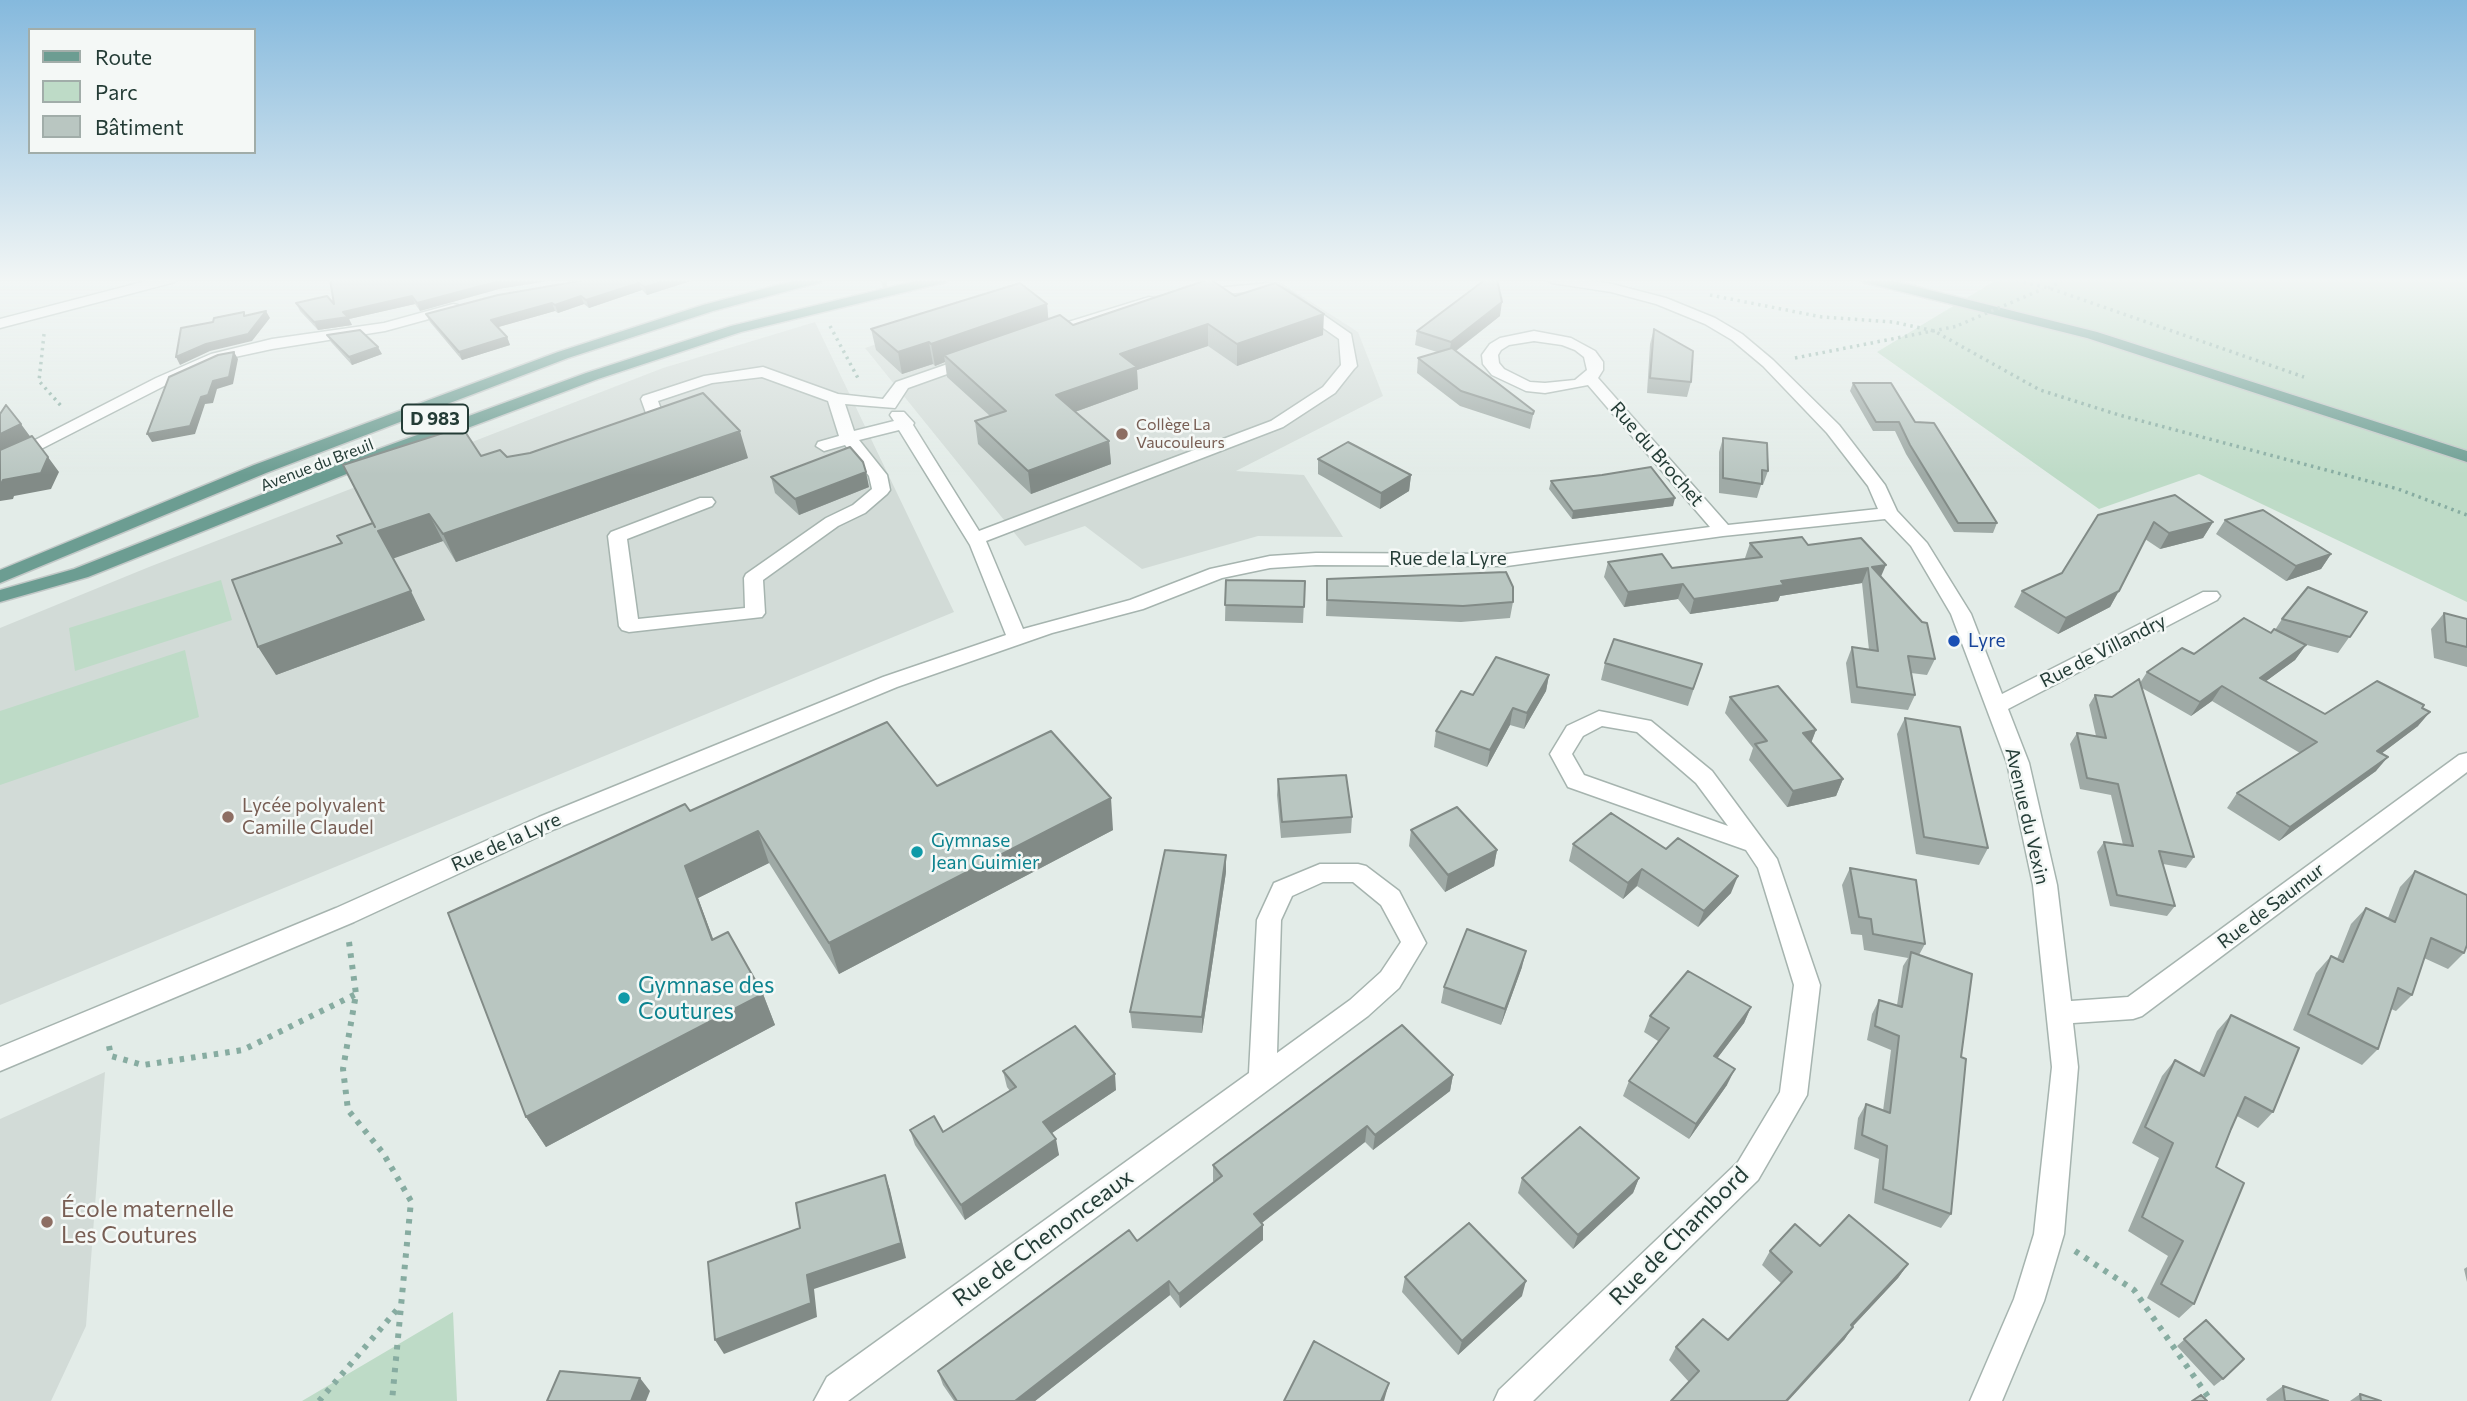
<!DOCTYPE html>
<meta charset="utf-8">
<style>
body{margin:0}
#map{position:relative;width:2467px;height:1401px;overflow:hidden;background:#e3ece8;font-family:Commissioner,sans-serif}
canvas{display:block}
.legend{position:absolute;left:28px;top:28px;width:228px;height:126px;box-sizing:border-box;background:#f4f8f6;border:2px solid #a1ada9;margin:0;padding:9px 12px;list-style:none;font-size:21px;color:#243c36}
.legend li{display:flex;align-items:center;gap:14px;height:35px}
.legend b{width:35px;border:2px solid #a1ada9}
</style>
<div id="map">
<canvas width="2467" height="1401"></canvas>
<ul class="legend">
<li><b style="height:9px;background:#6c9d92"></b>Route</li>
<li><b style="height:19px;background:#bedbc7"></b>Parc</li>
<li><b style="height:19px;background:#b9c6c1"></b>Bâtiment</li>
</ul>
</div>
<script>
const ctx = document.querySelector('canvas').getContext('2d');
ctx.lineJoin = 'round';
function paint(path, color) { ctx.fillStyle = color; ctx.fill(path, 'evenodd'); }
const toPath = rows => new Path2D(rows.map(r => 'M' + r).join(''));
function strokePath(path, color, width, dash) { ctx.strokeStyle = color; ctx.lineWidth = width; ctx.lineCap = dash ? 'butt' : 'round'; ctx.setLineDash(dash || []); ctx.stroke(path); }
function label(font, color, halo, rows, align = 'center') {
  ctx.font = font + ' Commissioner,sans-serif'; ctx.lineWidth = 5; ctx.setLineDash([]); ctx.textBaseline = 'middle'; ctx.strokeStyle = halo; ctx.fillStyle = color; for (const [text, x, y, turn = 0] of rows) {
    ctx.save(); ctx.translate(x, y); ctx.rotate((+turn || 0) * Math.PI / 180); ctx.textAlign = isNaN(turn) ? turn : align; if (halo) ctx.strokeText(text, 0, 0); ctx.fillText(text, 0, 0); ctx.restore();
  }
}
paint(toPath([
 [1280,282,1358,332,1383,396,1236,471,1304,475,1343,537,1258,536,1142,569,1085,526,1025,546,865,348,1017,296,1058,324,1151,296],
 [815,322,954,612,0,1005,0,628,149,567,663,368],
 [105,1072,86,1326,51,1401,0,1401,0,1119]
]), '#d2dbd7');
paint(toPath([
 [1998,279,2467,279,2467,602,2199,474,2099,509,1877,352],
 [221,580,232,620,75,671,69,628],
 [185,650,199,717,0,785,0,711],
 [453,1312,457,1401,302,1401]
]), '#bedbc7');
strokePath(toPath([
 [881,280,886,279]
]), '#bdc9c4', 17, [17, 8]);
const minor = toPath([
 [154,279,177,279,175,282,0,328,0,319,154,279],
 [1545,279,1579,279,1612,284,1666,298,1715,318,1742,334,1773,360,1839,425,1885,485,1897,511,1927,543,1971,614,2002,694,2203,592,2217,592,2220,596,2217,600,2008,709,2029,763,2057,885,2071,1001,2128,997,2459,755,2467,753,2467,772,2142,1016,2133,1019,2073,1023,2078,1067,2064,1234,2044,1301,2002,1401,1970,1401,2014,1299,2034,1234,2052,1067,2033,885,2007,763,1951,614,1911,546,1885,519,1723,536,1507,566,1316,565,1270,568,1222,578,1143,609,1052,633,897,687,555,829,354,922,0,1071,0,1047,336,908,539,817,883,677,1006,635,970,545,899,430,859,440,887,475,890,490,887,494,865,513,838,526,763,580,765,613,762,617,629,632,622,630,619,626,608,536,611,532,700,498,712,498,715,502,712,506,627,539,638,619,745,608,744,578,746,574,826,518,853,505,872,489,869,476,845,445,824,451,816,446,818,442,839,436,828,401,762,377,712,383,658,401,668,429,657,436,645,436,643,432,651,427,641,399,643,396,704,376,763,367,838,394,883,399,896,382,968,357,978,357,981,360,978,363,908,388,895,408,845,404,854,431,894,421,890,415,892,412,904,412,914,423,913,425,979,531,1271,421,1323,387,1341,365,1339,339,1279,297,1263,290,1198,297,1191,293,1193,290,1270,283,1289,291,1351,334,1357,366,1354,369,1335,393,1283,427,986,541,1023,629,1130,600,1210,569,1270,556,1316,553,1507,554,1710,527,1588,385,1545,393,1526,391,1492,375,1483,364,1482,355,1490,344,1500,338,1534,331,1571,338,1595,351,1603,362,1603,370,1598,378,1728,525,1878,509,1868,486,1827,433,1763,366,1732,340,1705,324,1656,304,1611,292,1552,283,1545,279],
 [1534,341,1562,345,1575,350,1584,357,1587,370,1575,380,1545,383,1530,382,1504,369,1499,363,1498,355,1501,350,1509,345,1534,341],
 [1149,297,1154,298,1156,301,1154,304,1070,330,1063,326,1065,323,1149,297],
 [453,304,458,305,460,308,458,311,385,331,272,349,221,360,168,384,0,470,0,458,156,378,211,354,272,339,384,323,453,304],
 [1599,711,1651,721,1712,771,1777,859,1820,985,1807,1095,1758,1180,1533,1401,1494,1401,1499,1390,1738,1162,1780,1092,1794,985,1758,868,1746,850,1568,787,1550,754,1567,726,1599,711],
 [1602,726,1637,732,1696,783,1728,826,1584,775,1572,754,1583,736,1602,726],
 [1320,864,1358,864,1366,866,1399,891,1426,943,1399,988,1368,1016,848,1401,814,1401,827,1377,1249,1073,1257,920,1274,883,1320,864],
 [1323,882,1353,882,1381,905,1401,942,1381,972,1350,1000,1277,1053,1281,920,1292,896,1323,882]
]);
const major = toPath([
 [801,279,823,279,821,282,713,311,568,358,266,473,0,583,0,570,254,465,558,352,703,305,801,279],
 [924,279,948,279,946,282,741,332,598,379,369,465,88,577,0,602,0,590,74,569,357,457,586,373,731,326,924,279],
 [1861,279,1885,279,2097,332,2467,451,2467,462,2087,338,1863,282,1861,279]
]);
strokePath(minor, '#a6b4af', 3);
strokePath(major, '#c2c8c7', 3);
strokePath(toPath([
 [2010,279,2049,288,2304,377],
 [2048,288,2066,279],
 [1710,295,1822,317,1893,322,1934,331,2040,390,2119,415,2398,489,2467,515],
 [830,326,859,380],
 [44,334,39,381,62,407],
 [1795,358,1958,326]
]), '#87aca1', 3.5, [2.5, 4.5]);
strokePath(toPath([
 [349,942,356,994,343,1069,348,1110,383,1153,411,1201,392,1401],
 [109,1046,111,1056,143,1065,243,1050,356,994],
 [2075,1251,2134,1290,2211,1401],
 [319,1401,401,1305]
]), '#87aca1', 6, [4.5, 7]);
paint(minor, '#fff');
paint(major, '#6c9d92');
strokePath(toPath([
 [1959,325,2043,289]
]), '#87aca1', 3.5, [2.5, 4.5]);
paint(toPath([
 [697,279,647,295,642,290,589,308,584,304,558,313,555,311,498,327,507,337,510,345,462,360,430,322,426,314,498,295],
 [499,289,420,311,415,304,349,319,352,325,318,330,300,311,296,303,334,304],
 [1235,296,1323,335,1237,366,1208,346,1137,370,1138,389,1075,412,1109,441,1111,464,1031,494,978,444,975,421,990,416,947,377,945,362,935,366,933,364,902,374,876,350,871,329,1047,304,1048,319,1073,325],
 [1500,316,1456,351,1534,411,1530,429,1460,406,1417,373,1418,358,1437,352,1415,345,1417,331],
 [1654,329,1691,382,1687,397,1647,393,1650,344],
 [327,335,382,354,352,365,331,342],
 [1853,383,1915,422,1997,523,1993,533,1954,532,1906,454,1895,431,1873,431,1850,391],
 [1723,438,1768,471,1763,485,1761,485,1757,498,1719,493,1719,452],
 [530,453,748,458,456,562,443,541,393,558,425,620,276,675,341,543,481,456,507,457],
 [1318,459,1411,475,1409,491,1380,509,1318,474],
 [771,477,869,487,799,515,775,493],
 [1551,481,1673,506,1572,519,1549,489],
 [2098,515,2213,522,2203,538,2160,549,2145,539,2110,607,2058,634,2014,607,2022,591,2062,573],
 [2225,520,2331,554,2321,569,2286,581,2216,534],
 [1861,538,1881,577,1935,659,1927,675,1911,673,1915,695,1908,710,1851,703,1846,663,1852,647,1869,650,1862,583,1780,596,1778,601,1690,614,1678,599,1624,607,1604,577,1608,562,1672,568,1746,559,1745,558,1750,543,1808,545],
 [1327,579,1513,602,1510,618,1461,622,1326,616],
 [1226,580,1305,581,1303,623,1225,621],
 [2367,612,2338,653,2303,644,2306,645,2295,660,2266,681,2325,714,2422,708,2418,726,2382,753,2376,771,2279,841,2227,808,2237,793,2300,753,2212,701,2191,716,2142,688,2194,857,2186,868,2163,864,2175,906,2167,916,2110,906,2097,852,2104,842,2123,845,2111,795,2080,789,2070,744,2077,733,2096,736,2089,705,2095,695,2112,697,2140,683,2147,672,2194,654,2271,633,2275,630,2282,619],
 [2444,613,2467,619,2467,667,2434,658,2431,629],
 [1605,663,1702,664,1688,706,1601,680],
 [1549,675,1546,691,1524,729,1510,725,1487,767,1434,747,1436,731,1473,695],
 [1730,697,1816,730,1811,742,1843,779,1836,796,1787,807,1749,760,1753,748,1725,713],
 [1905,718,1988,848,1979,865,1916,854,1897,734],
 [1278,779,1352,817,1351,833,1281,838,1277,795],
 [937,786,1113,830,839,974,769,863,698,898,713,939,763,994,775,1025,546,1147,526,1117,690,811],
 [1411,830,1497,850,1494,866,1445,892,1409,846],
 [1573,844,1731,893,1698,927,1637,886,1623,899,1569,861],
 [1850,868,1925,944,1919,955,1961,1057,1951,1214,1941,1228,1874,1203,1879,1159,1854,1149,1858,1118,1866,1104,1883,1111,1891,1050,1867,1040,1872,1014,1879,1000,1897,1005,1903,966,1908,958,1864,950,1862,935,1851,934,1842,885],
 [2415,871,2464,953,2448,969,2424,958,2412,995,2396,1011,2391,1009,2378,1049,2362,1065,2293,1030,2316,973,2331,956,2337,959,2351,924,2366,908,2388,918,2400,887],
 [1226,872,1202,1033,1132,1028,1130,1012],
 [1522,967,1501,1025,1441,1003,1444,987],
 [1751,1007,1744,1023,1717,1058,1727,1085,1689,1139,1623,1096,1629,1081,1658,1041,1644,1032,1650,1016],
 [2231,1015,2273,1112,2258,1128,2237,1116,2216,1167,2194,1304,2179,1318,2147,1298,2168,1256,2128,1231,2159,1158,2132,1143,2162,1076,2175,1060,2199,1073,2217,1031],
 [1003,1071,1116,1090,1052,1133,1059,1155,965,1220,915,1145,910,1130,943,1132,1010,1091,1007,1087],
 [1453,1075,1450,1091,1373,1150,1365,1142,1262,1223,1263,1225,1263,1240,1180,1308,1170,1295,1035,1401,954,1401,943,1385,938,1371,1137,1241,1214,1182,1213,1181,1213,1165],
 [1522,1178,1639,1178,1633,1193,1573,1249,1518,1193],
 [1820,1246,1908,1264,1898,1278,1853,1326,1844,1340,1689,1382,1669,1360,1676,1347,1728,1340,1781,1283,1762,1265,1770,1251],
 [2467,1267,2467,1282,2464,1269],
 [1405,1277,1522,1296,1458,1355,1402,1292],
 [2206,1320,2223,1379,2214,1386,2177,1346],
 [2283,1386,2328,1401,2267,1401,2266,1399],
 [2360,1394,2381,1401,2350,1401]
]), '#9faaa6');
paint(toPath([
 [512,279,561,279,499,289,420,311,417,303,496,282],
 [671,279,697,279,647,295,645,287],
 [639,283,642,290,589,308,586,300],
 [412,296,415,304,349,319,352,325,318,330,314,322,343,312],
 [581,296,584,304,558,313,555,305],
 [1502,302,1500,316,1449,356,1451,342],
 [552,303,555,311,495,328,491,320],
 [1047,304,1049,326,944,355,945,362,935,366,931,344],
 [266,311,270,318,252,341,210,351,180,365,176,357],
 [1324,314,1323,335,1237,366,1237,344],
 [1208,324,1208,346,1137,370,1138,389,1058,418,1056,395,1120,354],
 [507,337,510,345,462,360,459,352],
 [929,342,933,364,902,374,898,352],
 [378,347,382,354,352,365,349,357],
 [234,352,238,359,233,384,217,389,213,403,205,404,195,434,152,442,147,434,201,397],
 [21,424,32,439,0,455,0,434],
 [740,431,748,458,456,562,443,534],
 [1109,441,1111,464,1031,494,1028,471],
 [48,457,59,472,51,489,14,496,13,499,0,501,0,484,3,480],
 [866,472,869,487,799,515,795,499],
 [1411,475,1409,491,1380,509,1381,493],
 [1675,498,1673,506,1572,519,1573,511],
 [429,514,443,541,392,559,378,531],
 [2213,522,2203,538,2160,549,2169,533],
 [2331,554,2321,569,2286,581,2296,566],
 [1886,565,1879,581,1872,567],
 [1868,568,1862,583,1780,596,1778,601,1690,614,1694,599,1781,581],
 [1683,584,1678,599,1624,607,1628,592],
 [411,591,425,620,276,675,258,647],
 [2119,591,2110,607,2058,634,2066,618],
 [2306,645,2295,660,2250,693,2260,678],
 [1549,675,1546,691,1524,729,1527,713],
 [2222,686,2212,701,2191,716,2200,702],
 [1513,708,1510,725,1487,767,1490,750],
 [2430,712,2418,726,2365,766,2377,751],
 [1816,730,1810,746,1803,733],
 [2388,757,2376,771,2279,841,2290,827],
 [1843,779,1836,796,1787,807,1793,791],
 [1111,798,1113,830,839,974,829,943],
 [758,831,769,863,698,898,725,971,712,940,685,866],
 [1497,850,1494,866,1445,892,1448,875],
 [1226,855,1226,872,1202,1033,1202,1017],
 [1642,869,1637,886,1623,899,1628,883],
 [1738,876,1731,893,1698,927,1704,911],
 [1526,951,1522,967,1501,1025,1505,1009],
 [763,994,775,1025,546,1147,526,1117],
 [1751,1007,1744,1023,1707,1072,1714,1056],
 [1735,1069,1727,1085,1689,1139,1696,1124],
 [1115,1074,1116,1090,1046,1137,1043,1122],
 [1453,1075,1450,1091,1373,1150,1375,1135],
 [1367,1126,1365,1142,1254,1229,1254,1214],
 [1056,1139,1059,1155,965,1220,961,1205],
 [885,1175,890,1190,906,1258,814,1289,817,1317,724,1354,715,1340],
 [1639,1178,1633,1193,1573,1249,1578,1235],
 [1263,1225,1263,1240,1180,1308,1179,1294],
 [1908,1264,1898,1278,1842,1338,1851,1325],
 [1169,1281,1170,1295,1035,1401,1015,1401],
 [1526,1281,1522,1296,1458,1355,1462,1341],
 [1853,1327,1844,1340,1788,1401,1786,1401],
 [640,1378,650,1391,646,1401,631,1401],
 [1389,1383,1384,1401,1381,1401]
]), '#828b87');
const building = toPath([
 [330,279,512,279,496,282,417,303,412,296,343,312,348,317,314,322,296,303,327,296,334,304,330,279],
 [591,279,671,279,645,287,639,283,586,300,581,296,555,305,552,303,491,320,507,337,459,352,426,314,498,295,591,279],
 [1210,279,1235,296,1275,283,1324,314,1237,344,1208,324,1120,354,1137,367,1056,395,1109,441,1028,471,975,421,1006,411,944,355,1060,315,1073,325,1210,279],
 [1486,279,1497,279,1502,302,1451,342,1417,331,1486,279],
 [1020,283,1047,304,931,344,929,342,898,352,871,329,1020,283],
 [266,311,248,334,206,344,176,357,181,328,213,322,214,318,244,312,244,316,266,311],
 [1654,329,1693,351,1691,382,1650,378,1654,329],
 [360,330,378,347,349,357,327,335,360,330],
 [1452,348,1534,411,1533,414,1461,391,1418,358,1452,348],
 [234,352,229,377,213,381,208,395,201,397,190,426,147,434,169,377,218,355,234,352],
 [1853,383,1891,383,1915,422,1934,423,1997,523,1958,523,1910,445,1899,422,1876,422,1853,383],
 [703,393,740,431,443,534,429,514,378,531,411,591,258,647,232,580,342,543,337,536,373,523,375,527,343,465,462,427,481,456,500,450,507,457,530,453,703,393],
 [6,405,21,424,0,434,0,414,6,405],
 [32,436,48,457,41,473,3,480,1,484,0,484,0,450,32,436],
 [1723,438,1767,443,1768,471,1762,470,1762,484,1723,478,1723,438],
 [1348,442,1411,475,1381,493,1318,459,1348,442],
 [850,447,863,462,866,472,795,499,771,477,850,447],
 [1651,467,1675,498,1573,511,1551,481,1602,475,1651,467],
 [2175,495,2213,522,2169,533,2154,522,2119,591,2066,618,2022,591,2062,573,2098,515,2175,495],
 [2263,510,2331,554,2296,566,2225,520,2263,510],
 [1802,537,1808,545,1861,538,1886,565,1872,567,1922,622,1927,623,1935,659,1908,656,1915,695,1857,687,1852,647,1878,651,1868,568,1781,581,1784,585,1694,599,1683,584,1628,592,1608,562,1662,554,1672,568,1762,557,1750,543,1802,537],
 [1506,572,1513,587,1513,602,1463,606,1327,600,1327,579,1506,572],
 [1226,580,1305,581,1304,607,1225,605,1226,580],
 [2308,587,2367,612,2350,637,2282,619,2308,587],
 [2444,613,2467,619,2467,647,2446,642,2444,613],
 [2244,618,2271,633,2274,629,2306,645,2260,678,2325,714,2377,681,2424,705,2422,708,2430,712,2377,751,2388,757,2290,827,2237,793,2317,742,2222,686,2200,702,2147,672,2182,648,2194,654,2244,618],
 [1614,639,1702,664,1693,689,1605,663,1614,639],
 [1496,657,1549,675,1527,713,1513,708,1490,750,1436,731,1461,691,1473,695,1496,657],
 [2139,679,2194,857,2159,851,2175,906,2117,895,2104,842,2133,846,2118,784,2087,778,2077,733,2106,738,2095,695,2112,697,2139,679],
 [1778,686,1816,730,1803,733,1843,779,1793,791,1755,744,1767,741,1730,697,1778,686],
 [1905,718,1960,727,1988,848,1924,837,1905,718],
 [887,722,937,786,1051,731,1111,798,829,943,758,831,685,866,712,940,728,932,763,994,526,1117,448,913,685,804,690,811,887,722],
 [1346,775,1352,817,1282,822,1278,779,1346,775],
 [1457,807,1497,850,1448,875,1411,830,1457,807],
 [1611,813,1666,849,1678,838,1738,876,1704,911,1642,869,1628,883,1573,844,1611,813],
 [1165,850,1226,855,1202,1017,1130,1012,1165,850],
 [1850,868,1916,880,1925,944,1873,934,1871,919,1859,917,1850,868],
 [2415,871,2467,895,2467,945,2464,953,2431,938,2412,995,2398,988,2378,1049,2308,1014,2331,956,2343,962,2366,908,2395,922,2415,871],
 [1467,929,1526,951,1505,1009,1444,987,1467,929],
 [1911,952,1972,974,1961,1057,1966,1059,1951,1214,1883,1189,1887,1146,1862,1135,1866,1104,1890,1113,1899,1036,1875,1026,1879,1000,1902,1007,1911,952],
 [1688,971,1751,1007,1714,1056,1735,1069,1696,1124,1629,1081,1669,1028,1650,1016,1688,971],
 [2231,1015,2299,1048,2273,1112,2245,1097,2231,1129,2216,1167,2244,1183,2194,1304,2161,1284,2183,1241,2142,1217,2173,1143,2145,1127,2175,1060,2204,1076,2231,1015],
 [1402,1025,1453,1075,1375,1135,1367,1126,1254,1214,1263,1225,1179,1294,1169,1281,1015,1401,957,1401,938,1371,1129,1230,1137,1241,1180,1208,1222,1176,1213,1165,1402,1025],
 [1075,1026,1115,1074,1043,1122,1056,1139,961,1205,910,1130,934,1116,943,1132,1016,1087,1003,1071,1075,1026],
 [1580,1127,1639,1178,1578,1235,1522,1178,1580,1127],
 [885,1175,901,1243,807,1275,811,1303,715,1340,708,1262,800,1228,796,1203,885,1175],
 [1849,1215,1908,1264,1851,1325,1853,1327,1786,1401,1671,1401,1699,1371,1676,1347,1703,1319,1728,1340,1792,1272,1770,1251,1795,1224,1820,1246,1849,1215],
 [1469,1223,1526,1281,1462,1341,1405,1277,1469,1223],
 [2206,1320,2244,1359,2223,1379,2184,1339,2206,1320],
 [1314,1341,1389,1383,1381,1401,1284,1401,1314,1341],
 [560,1371,640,1378,631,1401,547,1401,560,1371],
 [2283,1386,2328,1401,2285,1401,2283,1386],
 [2360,1394,2381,1401,2361,1401,2360,1394],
 [2201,1395,2207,1401,2192,1401,2201,1395]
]);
paint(building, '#b9c6c1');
strokePath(building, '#828b87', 2);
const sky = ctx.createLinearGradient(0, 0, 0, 475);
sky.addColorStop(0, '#85b9dd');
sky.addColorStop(0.59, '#f2f6f5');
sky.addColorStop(1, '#f2f6f500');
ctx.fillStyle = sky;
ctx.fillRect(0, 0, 2467, 475);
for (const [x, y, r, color] of [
 [1122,434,7,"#8d6e63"],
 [1954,641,7,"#1a4fb4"],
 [228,817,7,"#8d6e63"],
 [917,852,7,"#0f9aa8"],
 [624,998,7,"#0f9aa8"],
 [47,1222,7,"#8d6e63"]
]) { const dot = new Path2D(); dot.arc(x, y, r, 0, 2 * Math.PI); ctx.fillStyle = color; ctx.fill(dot); strokePath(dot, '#f4f8f6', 2.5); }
label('16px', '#785e54', '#f4f8f6', [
 ["Collège La",1136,425],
 ["Vaucouleurs",1136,443]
], 'left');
label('16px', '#243c36', '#f4f8f6', [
 ["Avenue du Breuil",317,465,-21]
]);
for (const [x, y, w] of [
 [435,419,66]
]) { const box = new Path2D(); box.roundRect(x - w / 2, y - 14.5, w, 29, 5); ctx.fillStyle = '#f4f8f6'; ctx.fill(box); strokePath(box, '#243c36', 2); }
label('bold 18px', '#243c36', null, [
 ["D 983",435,419]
]);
label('19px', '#243c36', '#f4f8f6', [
 ["Rue du Brochet",1657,454,49],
 ["Rue de la Lyre",1448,559],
 ["Rue de Villandry",2103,651,-27],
 ["Avenue du Vexin",2027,816,77],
 ["Rue de la Lyre",506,842,-24],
 ["Rue de Saumur",2271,906,-37]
]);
label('19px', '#164399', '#f4f8f6', [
 ["Lyre",1968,641]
], 'left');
label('19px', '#785e54', '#f4f8f6', [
 ["Lycée polyvalent",242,806],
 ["Camille Claudel",242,828]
], 'left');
label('19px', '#0d838f', '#f4f8f6', [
 ["Gymnase",931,841],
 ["Jean Guimier",931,863]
], 'left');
label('23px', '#0d838f', '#f4f8f6', [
 ["Gymnase des",638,985],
 ["Coutures",638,1011]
], 'left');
label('23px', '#785e54', '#f4f8f6', [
 ["École maternelle",61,1209],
 ["Les Coutures",61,1235]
], 'left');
label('23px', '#243c36', '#f4f8f6', [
 ["Rue de Chambord",1679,1236,-45],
 ["Rue de Chenonceaux",1043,1238,-36]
]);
</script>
